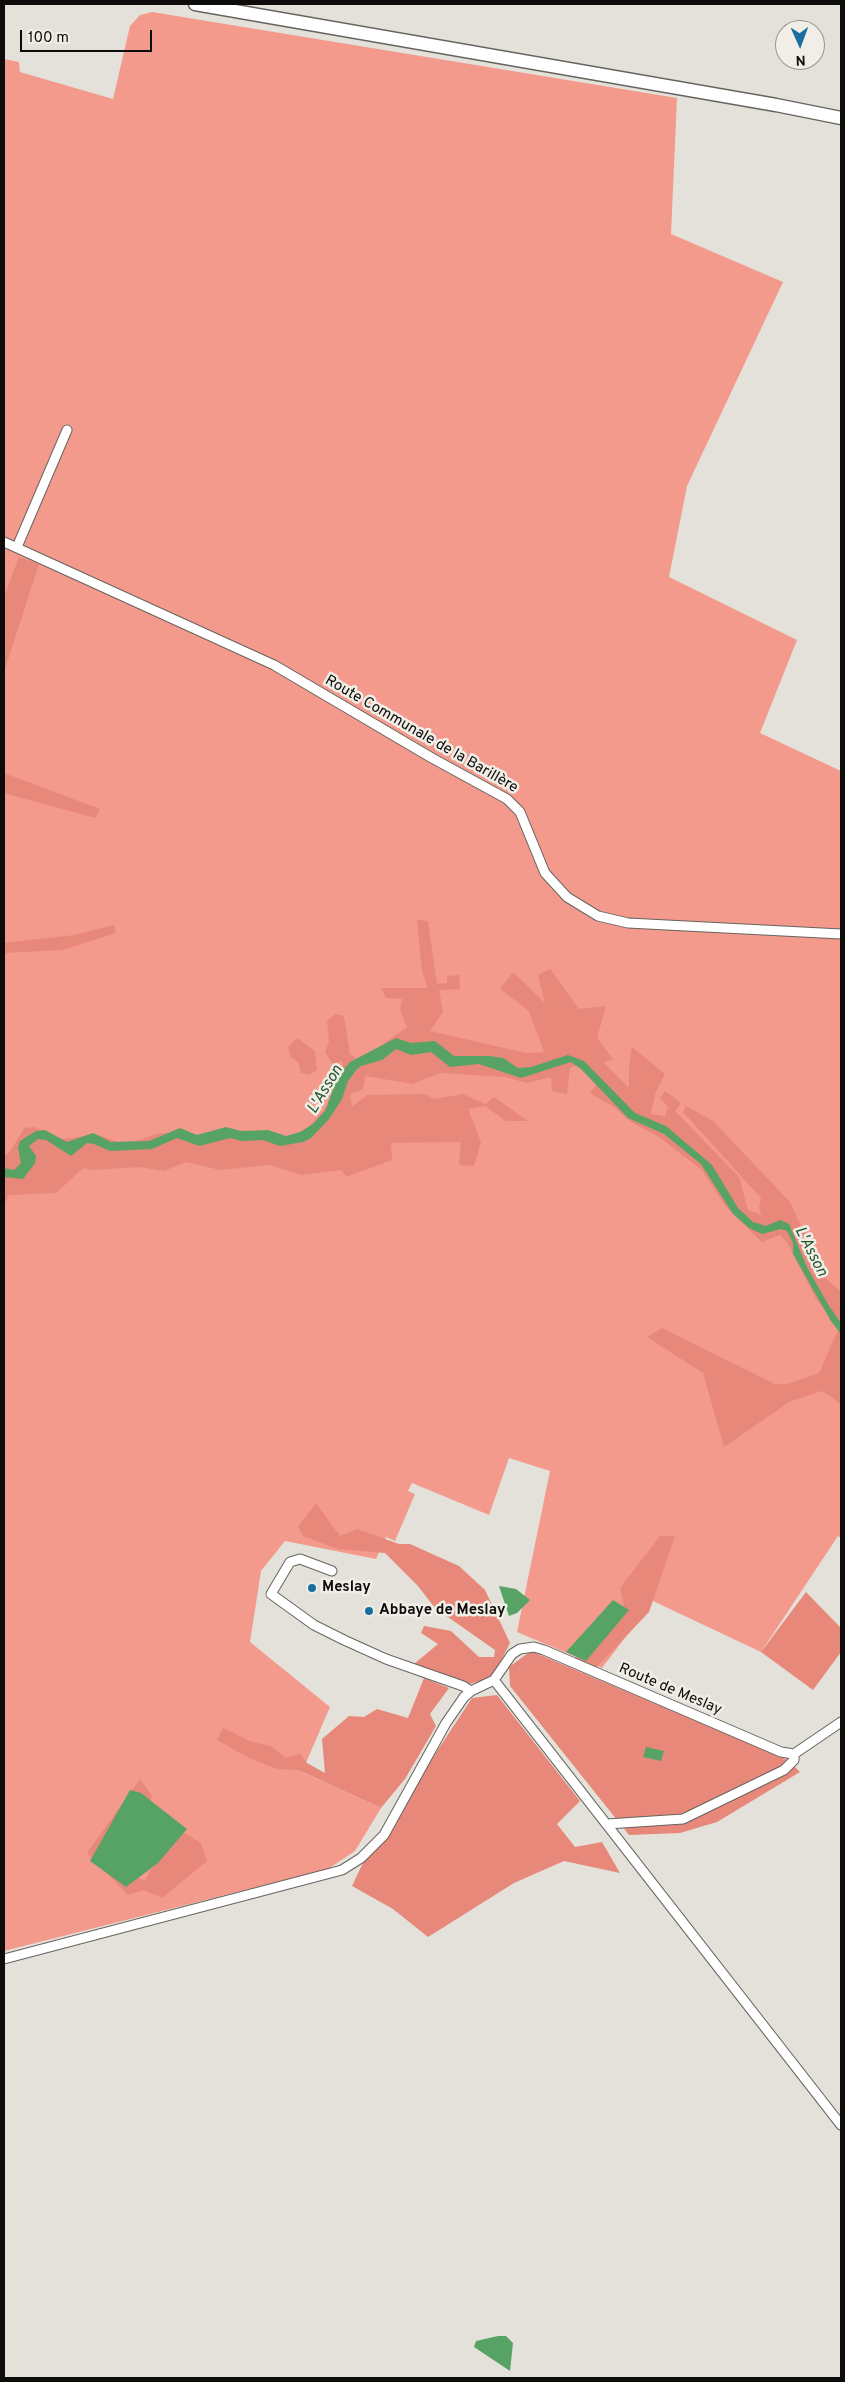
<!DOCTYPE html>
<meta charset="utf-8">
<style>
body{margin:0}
#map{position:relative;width:845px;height:2382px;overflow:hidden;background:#e4e1da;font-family:Overpass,sans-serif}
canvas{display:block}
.frame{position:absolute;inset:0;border:5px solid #0d0c0a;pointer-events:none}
.north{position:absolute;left:775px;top:20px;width:50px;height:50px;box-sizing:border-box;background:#f1eee7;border:1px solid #96948f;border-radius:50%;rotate:178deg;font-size:14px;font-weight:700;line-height:20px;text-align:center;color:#0d0c0a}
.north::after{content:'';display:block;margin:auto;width:18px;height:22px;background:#186f9f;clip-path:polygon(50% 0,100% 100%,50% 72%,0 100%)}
.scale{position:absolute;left:20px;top:30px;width:132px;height:22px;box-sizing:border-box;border:2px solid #0d0c0a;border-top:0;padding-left:6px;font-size:15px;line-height:18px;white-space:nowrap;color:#0d0c0a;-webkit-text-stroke:4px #f1eee7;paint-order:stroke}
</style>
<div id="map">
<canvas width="845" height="2382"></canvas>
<div class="frame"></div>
<div class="north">N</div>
<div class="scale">100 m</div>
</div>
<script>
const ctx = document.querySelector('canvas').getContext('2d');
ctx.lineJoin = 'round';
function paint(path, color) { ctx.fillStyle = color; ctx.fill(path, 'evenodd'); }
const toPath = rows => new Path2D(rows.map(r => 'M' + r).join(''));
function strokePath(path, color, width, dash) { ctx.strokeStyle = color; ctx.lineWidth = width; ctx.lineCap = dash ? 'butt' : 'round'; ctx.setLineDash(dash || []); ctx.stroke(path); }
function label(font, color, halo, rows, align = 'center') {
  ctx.font = font + ' Overpass,sans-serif'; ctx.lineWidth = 5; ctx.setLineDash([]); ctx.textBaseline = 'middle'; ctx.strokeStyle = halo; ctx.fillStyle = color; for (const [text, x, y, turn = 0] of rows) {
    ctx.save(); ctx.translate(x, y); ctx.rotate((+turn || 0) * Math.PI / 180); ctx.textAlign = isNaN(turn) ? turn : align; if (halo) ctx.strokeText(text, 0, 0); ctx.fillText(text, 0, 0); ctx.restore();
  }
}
paint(toPath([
 [152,12,677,98,671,234,783,282,687,486,669,577,797,640,760,733,841,771,841,1538,838,1536,761,1652,653,1601,602,1668,517,1632,550,1471,509,1458,489,1515,412,1483,408,1491,415,1494,395,1541,386,1537,376,1559,285,1541,261,1571,250,1642,330,1707,302,1772,381,1808,355,1851,328,1869,4,1951,4,59,19,62,20,72,113,99,130,26,140,15]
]), '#f39a8d');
paint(toPath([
 [19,557,39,564,4,672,4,597],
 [4,773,100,809,95,818,4,793],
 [417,920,428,921,437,984,447,983,447,976,459,975,460,989,439,990,443,1012,430,1031,526,1053,544,1052,529,1011,500,989,513,972,545,1003,538,975,550,969,579,1009,606,1006,597,1038,613,1059,604,1063,629,1088,629,1068,632,1047,665,1074,655,1094,651,1114,665,1116,668,1107,660,1098,665,1091,681,1103,675,1111,739,1177,748,1210,762,1215,759,1208,761,1198,683,1112,686,1106,713,1121,790,1202,824,1277,841,1292,841,1404,822,1391,789,1402,724,1447,703,1373,647,1337,662,1328,775,1384,787,1384,819,1373,839,1328,816,1299,788,1244,780,1235,762,1242,725,1206,702,1170,659,1137,631,1122,614,1107,590,1093,597,1084,578,1065,570,1068,567,1094,552,1091,551,1077,527,1083,505,1077,440,1073,413,1084,365,1076,363,1089,350,1094,352,1107,367,1095,425,1094,434,1099,463,1094,486,1104,494,1097,528,1121,506,1121,485,1106,468,1109,481,1142,474,1166,459,1165,461,1142,391,1143,392,1160,346,1177,342,1170,301,1175,270,1165,220,1170,186,1162,164,1171,139,1167,93,1170,83,1168,56,1193,9,1195,4,1205,4,1156,10,1152,24,1128,34,1127,60,1139,99,1135,126,1145,159,1133,298,1139,329,1104,345,1073,342,1061,333,1064,325,1052,329,1041,327,1021,335,1014,344,1016,350,1054,360,1061,407,1027,400,1010,402,999,386,998,381,988,428,988,422,971],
 [114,925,116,933,63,950,4,953,4,943,75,935],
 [297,1038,315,1051,317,1070,309,1075,301,1073,298,1062,291,1057,288,1047],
 [316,1503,340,1536,357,1529,399,1544,410,1544,459,1566,485,1590,510,1643,492,1678,465,1685,414,1664,438,1644,421,1633,424,1626,451,1631,479,1657,494,1657,495,1650,435,1608,418,1586,385,1553,338,1549,303,1536,298,1527],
 [660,1536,675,1536,649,1612,596,1668,574,1659,624,1606,620,1588],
 [806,1592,841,1628,841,1652,813,1690,761,1652],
 [531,1651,788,1760,800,1772,717,1822,680,1833,629,1835,510,1686,509,1667],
 [424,1678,449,1688,430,1714,436,1726,405,1779,381,1808,298,1770,277,1769,249,1758,217,1740,223,1728,252,1742,271,1746,286,1758,300,1754,307,1763,325,1773,322,1739,349,1716,364,1717,377,1709,408,1718],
 [497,1695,580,1801,557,1824,575,1847,602,1842,620,1873,564,1861,514,1883,428,1937,393,1909,352,1886,362,1865,472,1698],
 [140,1779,152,1796,119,1869,145,1881,158,1856,184,1833,201,1843,207,1861,162,1898,144,1890,128,1895,87,1853]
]), '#e7887b');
paint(toPath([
 [396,1038,411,1043,435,1041,454,1056,489,1056,503,1058,518,1068,531,1067,568,1055,584,1061,635,1113,666,1126,712,1165,738,1208,753,1222,766,1226,780,1220,789,1224,807,1267,829,1306,841,1323,841,1334,831,1321,793,1254,793,1243,787,1231,781,1229,762,1234,749,1228,733,1214,701,1164,664,1134,628,1118,581,1069,571,1062,521,1078,479,1064,450,1067,431,1052,411,1055,396,1049,382,1060,361,1066,357,1069,348,1081,342,1099,329,1119,311,1138,303,1142,280,1146,263,1140,242,1141,230,1138,199,1146,177,1138,152,1149,110,1151,94,1144,87,1143,71,1156,46,1140,38,1139,29,1146,36,1156,35,1163,23,1179,4,1177,4,1168,14,1170,21,1163,18,1148,20,1141,36,1131,45,1130,67,1142,93,1133,111,1142,149,1141,180,1128,197,1135,226,1127,241,1131,268,1130,286,1136,300,1132,313,1124,325,1111,338,1076,350,1062],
 [499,1586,516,1589,530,1600,517,1613,509,1616],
 [613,1600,629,1610,586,1661,566,1652],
 [646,1747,664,1751,661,1761,643,1757],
 [130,1790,141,1793,187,1829,158,1863,126,1887,90,1861],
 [498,2336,506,2336,513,2343,510,2371,474,2347,476,2341]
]), '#56a365');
const minor = toPath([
 [4,542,274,665,432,758,507,799,520,812,545,873,567,897,598,916,628,923,841,934],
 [17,547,67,430],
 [332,1571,300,1559,290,1562,271,1594,314,1625,344,1640,386,1659,463,1686,471,1691],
 [494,1680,841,2125],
 [607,1824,683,1819,784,1770,794,1760,794,1754],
 [4,1959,342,1870,361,1858,384,1835,446,1723,464,1697,471,1691,494,1680,512,1654,520,1649,534,1647,544,1650,781,1752,794,1754,841,1722]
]);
const secondary = toPath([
 [195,4,776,105,841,118]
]);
strokePath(minor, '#66645e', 11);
strokePath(secondary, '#66645e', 15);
strokePath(minor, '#fff', 9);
strokePath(secondary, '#fff', 12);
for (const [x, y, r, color] of [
 [312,1588,5,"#186f9f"],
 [369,1611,5,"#186f9f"]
]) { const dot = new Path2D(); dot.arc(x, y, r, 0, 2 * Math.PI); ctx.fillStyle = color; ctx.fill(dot); strokePath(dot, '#f1eee7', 2); }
label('15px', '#0d0c0a', '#f1eee7', [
 ["Route Communale de la Barillère",421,735,30],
 ["Route de Meslay",670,1690,23]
]);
label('bold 15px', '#0d0c0a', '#f1eee7', [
 ["Meslay",322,1588],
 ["Abbaye de Meslay",379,1611]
], 'left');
label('italic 16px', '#1f562c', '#f1eee7', [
 ["L'Asson",326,1090,-59],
 ["L'Asson",810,1252,63]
]);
</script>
